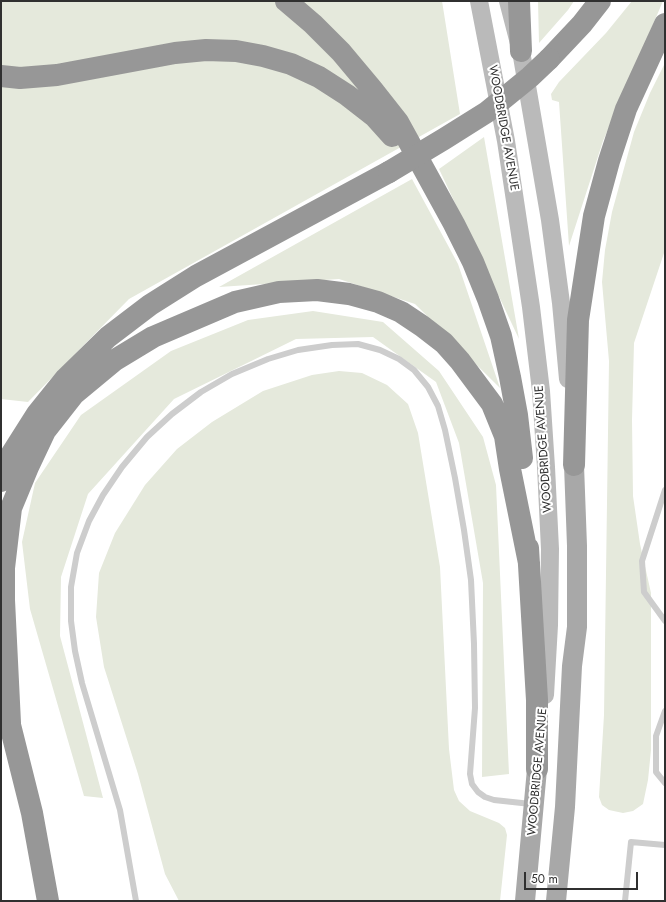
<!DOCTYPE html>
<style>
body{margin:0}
#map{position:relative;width:666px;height:902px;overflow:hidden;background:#fff;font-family:Jost,sans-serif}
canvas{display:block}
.frame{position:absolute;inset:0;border:2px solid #303030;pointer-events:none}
.scale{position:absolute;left:524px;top:872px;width:114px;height:18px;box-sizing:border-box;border:2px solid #303030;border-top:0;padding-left:5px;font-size:12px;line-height:14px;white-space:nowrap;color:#303030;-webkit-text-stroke:3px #fff;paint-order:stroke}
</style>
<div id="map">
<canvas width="666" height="902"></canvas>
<div class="frame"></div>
<div class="scale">50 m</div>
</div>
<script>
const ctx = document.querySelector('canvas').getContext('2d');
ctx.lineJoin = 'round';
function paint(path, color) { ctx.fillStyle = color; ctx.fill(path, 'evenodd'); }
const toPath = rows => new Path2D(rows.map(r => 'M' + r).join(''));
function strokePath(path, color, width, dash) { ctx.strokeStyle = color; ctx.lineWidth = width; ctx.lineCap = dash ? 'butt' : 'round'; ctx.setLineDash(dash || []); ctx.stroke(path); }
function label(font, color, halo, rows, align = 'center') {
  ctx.font = font + ' Jost,sans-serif'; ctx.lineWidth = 4; ctx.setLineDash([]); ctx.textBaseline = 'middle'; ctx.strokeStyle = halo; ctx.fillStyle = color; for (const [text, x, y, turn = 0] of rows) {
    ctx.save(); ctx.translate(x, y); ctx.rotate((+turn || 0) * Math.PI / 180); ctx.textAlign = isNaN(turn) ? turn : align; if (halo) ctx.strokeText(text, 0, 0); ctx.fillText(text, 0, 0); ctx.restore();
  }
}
paint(toPath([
 [1,1,442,1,460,114,129,299,28,402,1,399],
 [538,1,574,1,568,10,539,43],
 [632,1,663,1,603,141,569,246,559,102,552,100,551,94,559,82,606,33],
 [665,63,665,250,634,343,632,420,633,496,640,544,651,593,651,750,648,780,643,804,633,811,623,813,609,810,602,805,599,797,604,715,609,361,602,282,605,250,612,212,634,132,650,93],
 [484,137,519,339,439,169],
 [412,179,458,264,500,388,415,304,339,279,219,287],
 [313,311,383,322,439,371,483,437,496,485,509,774,482,777,483,583,459,443,436,382,373,337,296,339,174,399,88,494,61,577,60,636,103,798,84,796,30,609,22,542,35,483,81,415,171,351,248,320],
 [339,371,362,373,387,385,408,404,418,433,440,567,449,749,454,790,459,801,470,811,499,823,505,828,507,835,500,901,179,901,165,874,138,774,104,667,96,617,99,573,115,533,145,485,177,449,212,422,263,391,312,375]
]), '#e5e9dc');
strokePath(toPath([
 [665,490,642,561,644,592,665,621],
 [665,711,656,736,656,772,665,783],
 [136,901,120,810,82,683,75,651,71,621,71,587,77,553,89,521,103,495,122,467,147,437,172,414,201,392,232,374,268,359,298,350,332,345,358,344,380,350,399,359,414,370,428,387,438,406,445,430,455,478,464,530,471,580,474,644,475,708,470,774,472,784,478,792,485,797,494,800,531,804],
 [625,901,631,842,665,845]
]), '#cdcdcd', 6);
strokePath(toPath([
 [479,1,506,141,531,307,541,391,546,467,550,549,549,625,545,695],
 [508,1,521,51,550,220,561,303,568,379]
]), '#bababa', 18);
strokePath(toPath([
 [525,901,537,769],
 [556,901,565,807,572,666,577,627,577,546,574,465]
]), '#a8a8a8', 20);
strokePath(toPath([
 [286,1,313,24,341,52,372,89,398,122,454,224,473,262,488,299,501,336,510,377,517,415,522,458],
 [519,1,521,51],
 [549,59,582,24,600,1],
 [1,76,20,78,57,75,175,53,206,50,236,51,263,56,291,64,319,77,347,95,374,116,392,136],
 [574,465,578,320,594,216,609,161,626,109,665,24],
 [1,481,11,455,37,414,66,378,108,337,150,305,196,276,389,172],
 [528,548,537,700,537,769],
 [6,709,32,813,48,901],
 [10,723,4,600,4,568,11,508,28,467,45,431,74,394,115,360,153,337,235,302,279,292,317,290,349,294,378,302,401,312,422,326,444,343,460,361,492,404,505,436,510,469,529,563]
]), '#979797', 22);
strokePath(toPath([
 [389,172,444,139,487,112,530,77,549,59]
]), '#979797', 22);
label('12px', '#303030', '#fff', [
 ["WOODBRIDGE AVENUE",503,128,80],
 ["WOODBRIDGE AVENUE",544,449,-94],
 ["WOODBRIDGE AVENUE",538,772,-85]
]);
</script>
